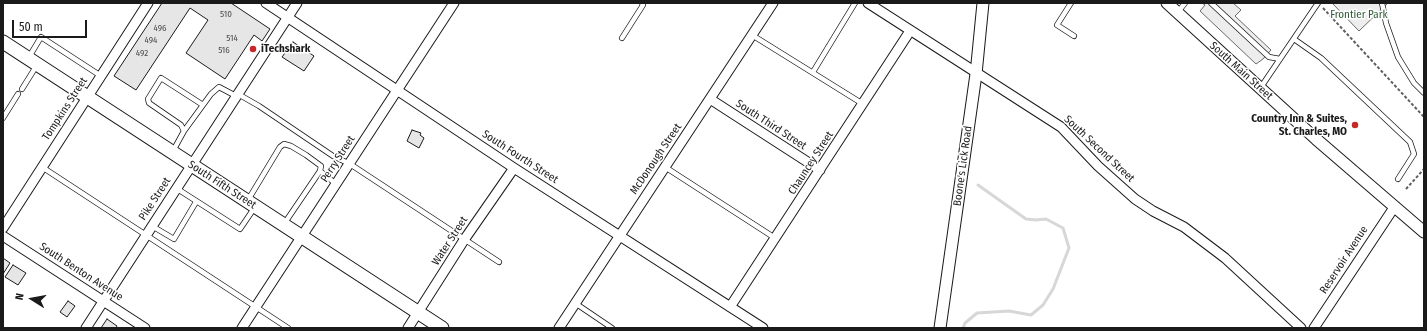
<!DOCTYPE html>
<style>
body{margin:0}
#map{position:relative;width:1427px;height:331px;overflow:hidden;background:#fff;font-family:"Fira Sans Condensed",sans-serif}
canvas{display:block}
.frame{position:absolute;inset:0;border:4px solid #1a1a1a;pointer-events:none}
.north{position:absolute;left:12px;top:279px;width:40px;height:40px;-webkit-text-stroke:3px #fff;paint-order:stroke;rotate:281deg;font-size:11px;font-weight:700;line-height:16px;text-align:center;color:#1a1a1a}
.north::after{content:'';display:block;margin:auto;width:14px;height:18px;background:#1a1a1a;clip-path:polygon(50% 0,100% 100%,50% 72%,0 100%)}
.scale{position:absolute;left:12px;top:20px;width:75px;height:18px;box-sizing:border-box;border:2px solid #1a1a1a;border-top:0;padding-left:5px;font-size:12px;line-height:14px;white-space:nowrap;color:#1a1a1a;-webkit-text-stroke:3px #fff;paint-order:stroke}
</style>
<div id="map">
<canvas width="1427" height="331"></canvas>
<div class="frame"></div>
<div class="north">N</div>
<div class="scale">50 m</div>
</div>
<script>
const ctx = document.querySelector('canvas').getContext('2d');
ctx.lineJoin = 'round';
function paint(path, color) { ctx.fillStyle = color; ctx.fill(path, 'evenodd'); }
const toPath = rows => new Path2D(rows.map(r => 'M' + r).join(''));
function strokePath(path, color, width, dash) { ctx.strokeStyle = color; ctx.lineWidth = width; ctx.lineCap = dash ? 'butt' : 'round'; ctx.setLineDash(dash || []); ctx.stroke(path); }
function label(font, color, halo, rows, align = 'center') {
  ctx.font = font + ' "Fira Sans Condensed",sans-serif'; ctx.lineWidth = 3; ctx.setLineDash([]); ctx.textBaseline = 'middle'; ctx.strokeStyle = halo; ctx.fillStyle = color; for (const [text, x, y, turn = 0] of rows) {
    ctx.save(); ctx.translate(x, y); ctx.rotate((+turn || 0) * Math.PI / 180); ctx.textAlign = isNaN(turn) ? turn : align; if (halo) ctx.strokeText(text, 0, 0); ctx.fillText(text, 0, 0); ctx.restore();
  }
}
const built = toPath([
 [1202,3,1233,3,1241,10,1235,16,1271,50,1263,59,1256,64,1200,11,1205,5,1202,3],
 [1332,3,1388,3,1359,31,1332,3]
]);
paint(built, '#ededed');
strokePath(built, '#6a6a6a', 1);
strokePath(toPath([
 [963,328,965,323,977,313,1009,311,1031,315,1043,305,1053,289,1069,248,1063,228,1046,219,1036,220,1026,219,978,185]
]), '#d7d7d7', 3);
const building = toPath([
 [162,3,231,3,270,29,262,41,254,35,225,79,186,53,208,20,190,8,136,90,114,76,162,3],
 [293,42,314,56,304,71,282,57,293,42],
 [412,130,421,133,420,135,424,138,419,148,407,141,412,130],
 [3,258,10,263,3,274,3,258],
 [13,265,26,273,18,285,5,277,13,265],
 [68,301,75,306,67,317,60,312,68,301],
 [107,319,117,326,116,328,101,328,107,319]
]);
paint(building, '#e6e6e6');
strokePath(building, '#1a1a1a', 1);
const service = toPath([
 [1071,3,1057,25,1074,36],
 [1211,3,1269,57,1280,59],
 [1382,3,1386,23,1398,57,1414,83,1424,93],
 [1178,12,1185,3],
 [752,35,863,104],
 [622,38,643,5,642,3],
 [1294,39,1321,58,1410,142,1414,154,1398,179],
 [29,57,41,37,101,76],
 [813,72,855,3],
 [1261,87,1318,3],
 [22,89,37,65],
 [238,94,259,106,333,156,350,164,499,262],
 [3,118,18,94],
 [184,131,203,105],
 [173,151,184,131,181,125,149,103,148,99,161,78,203,105,211,94,219,87,236,96],
 [42,167,288,328],
 [665,167,775,238],
 [320,171,336,184],
 [176,188,240,229,255,207],
 [248,200,280,147,284,144,291,146,306,155,321,166,320,171,284,224],
 [152,226,174,239,196,202],
 [575,303,612,328]
]);
const minor = toPath([
 [266,3,514,168,763,328],
 [868,3,1061,127,1098,166,1135,199,1153,211,1184,227,1225,258,1301,328],
 [710,99,820,170],
 [3,228,148,3],
 [3,236,145,328],
 [730,307,910,31],
 [86,328,297,3],
 [242,328,454,3],
 [408,328,464,240,514,168],
 [559,328,773,3],
 [1314,328,1395,206]
]);
const tertiary = toPath([
 [1167,3,1316,139,1424,232],
 [940,328,976,74,983,3]
]);
const secondary = toPath([
 [3,42,442,328]
]);
strokePath(service, '#1a1a1a', 6);
strokePath(minor, '#1a1a1a', 11);
strokePath(tertiary, '#1a1a1a', 13);
strokePath(secondary, '#1a1a1a', 15);
strokePath(toPath([
 [1323,8,1424,117],
 [1406,189,1424,169]
]), '#5f5f5f', 2, [3, 2]);
strokePath(service, '#fff', 4.5);
strokePath(minor, '#fff', 9);
strokePath(tertiary, '#fff', 11);
strokePath(secondary, '#fff', 13);
for (const [x, y, r, color] of [
 [253,49,4,"#c62828"],
 [1355,125,4,"#c62828"]
]) { const dot = new Path2D(); dot.arc(x, y, r, 0, 2 * Math.PI); ctx.fillStyle = color; ctx.fill(dot); strokePath(dot, '#fff', 1.5); }
label('9px', '#4d4d4d', null, [
 ["510",226,14],
 ["496",160,28],
 ["514",232,38],
 ["494",151,40],
 ["516",224,50],
 ["492",142,53]
]);
label('11px', '#2b5a34', '#fff', [
 ["Frontier Park",1359,15]
]);
label('bold 11px', '#1a1a1a', '#fff', [
 ["iTechshark",261,49],
 ["Country Inn & Suites,",1347,119,"right"],
 ["St. Charles, MO",1347,132,"right"]
], 'left');
label('11px', '#1a1a1a', '#fff', [
 ["South Main Street",1241,71,42],
 ["Tompkins Street",65,109,-57],
 ["South Third Street",771,125,33],
 ["South Second Street",1099,149,43],
 ["South Fourth Street",520,157,33],
 ["Perry Street",338,159,-57],
 ["McDonough Street",656,159,-56],
 ["Chauncey Street",811,163,-57],
 ["Boone's Lick Road",963,166,-82],
 ["South Fifth Street",222,185,33],
 ["Pike Street",155,199,-57],
 ["Water Street",450,241,-57],
 ["Reservoir Avenue",1344,260,-57],
 ["South Benton Avenue",81,272,33]
]);
</script>
